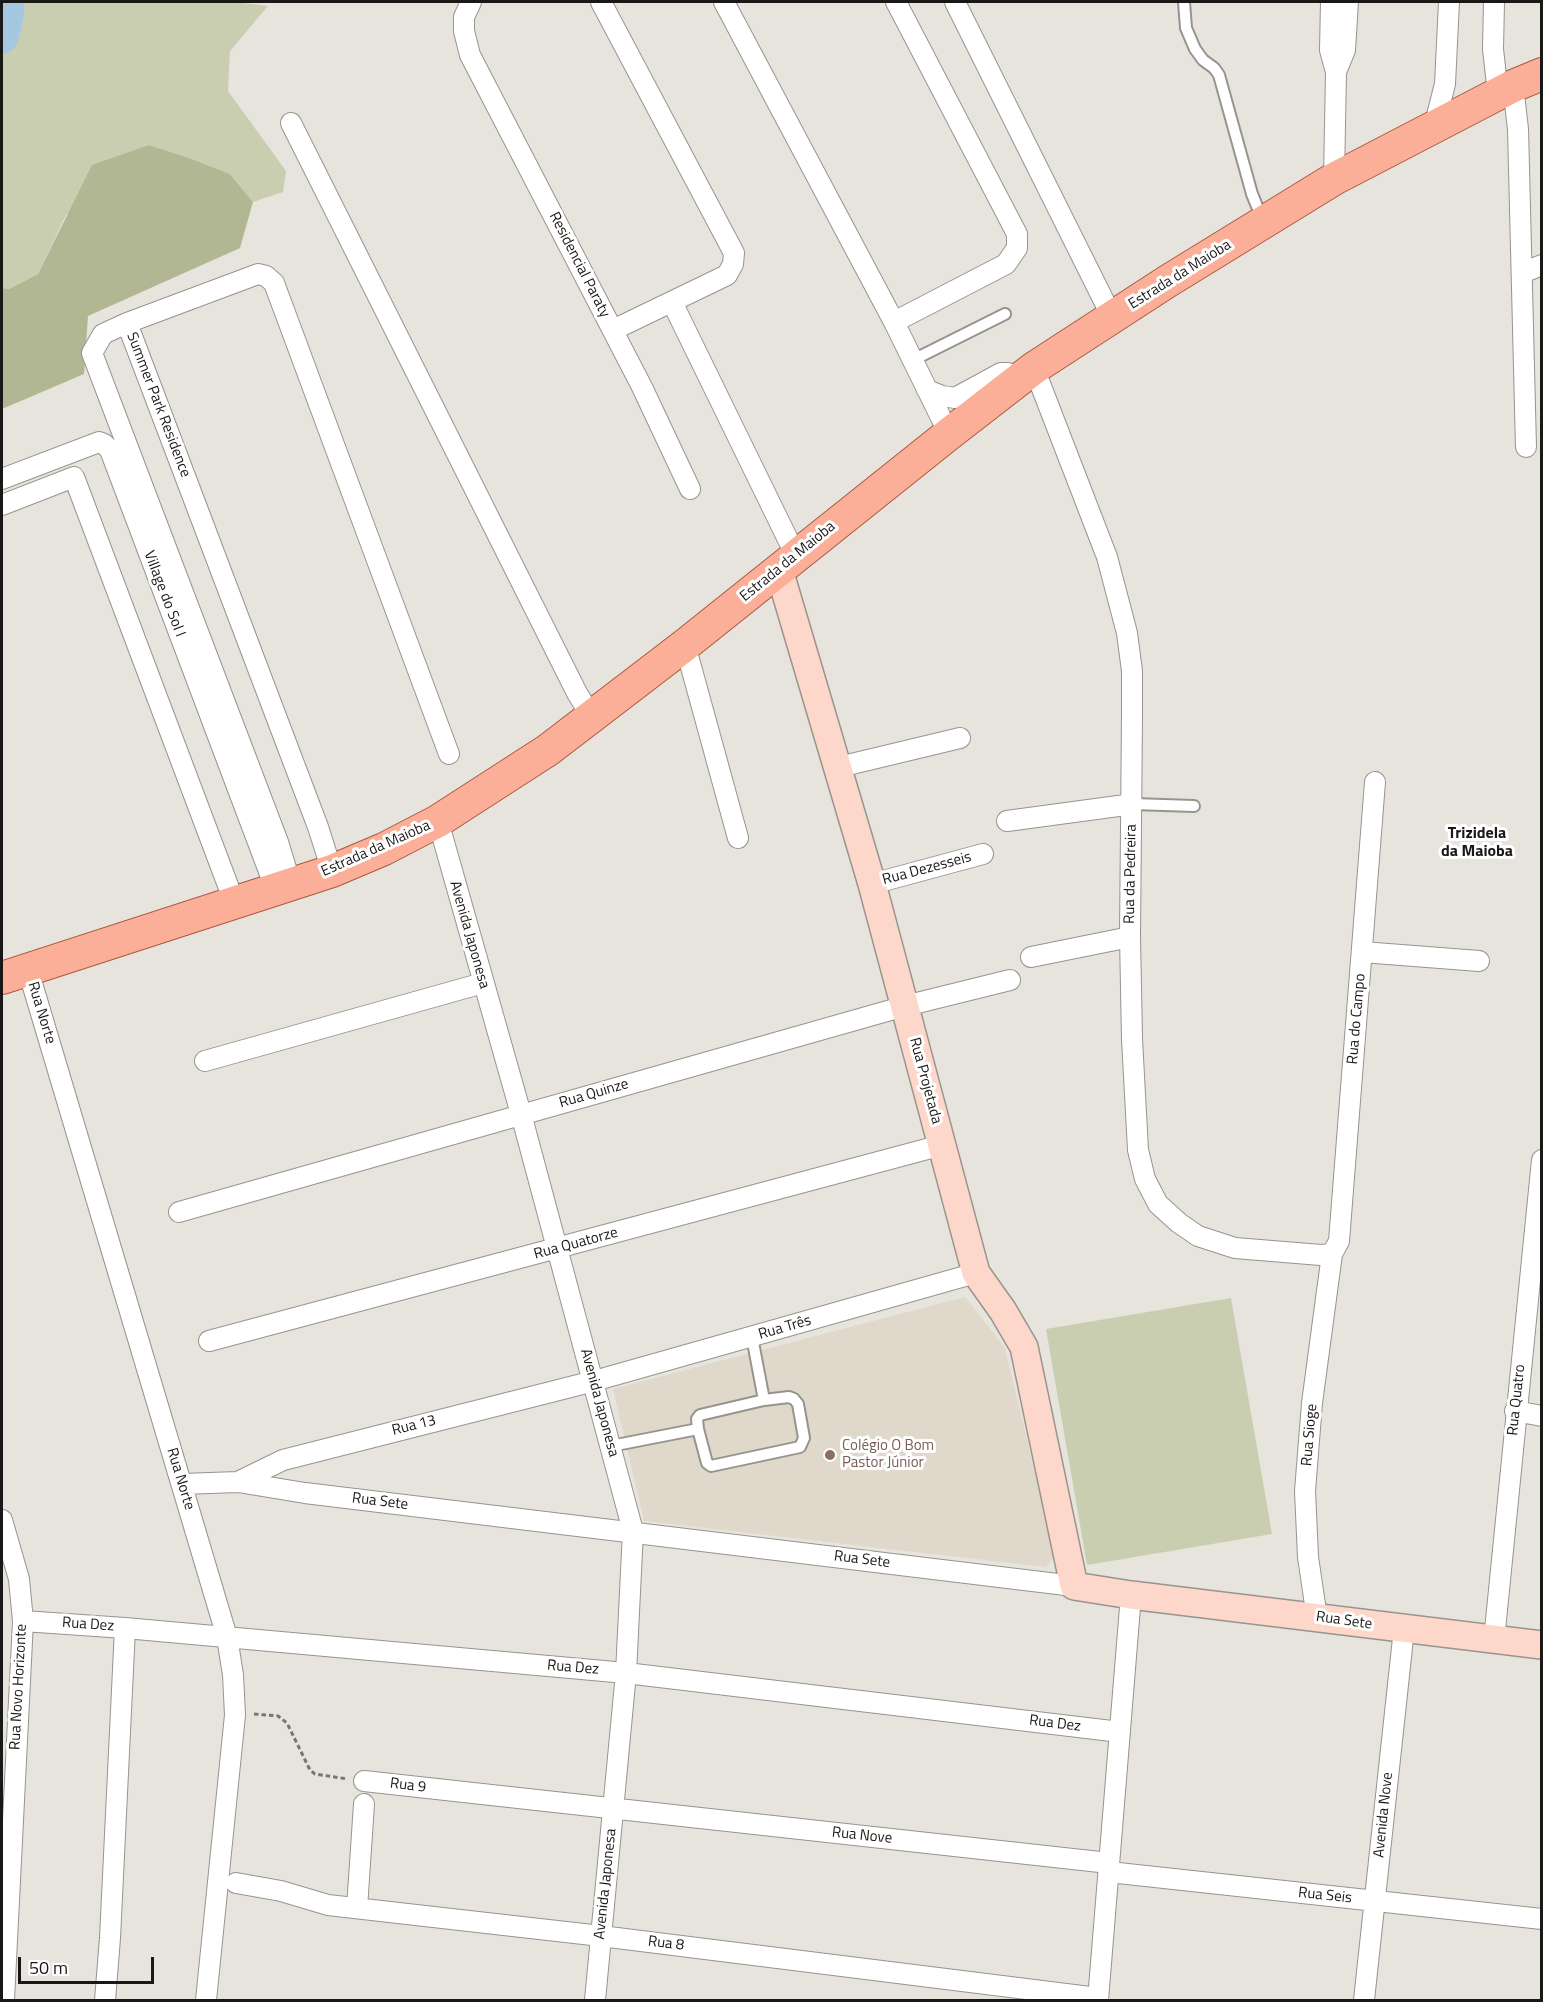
<!DOCTYPE html>
<meta charset="utf-8">
<style>
body{margin:0}
#map{position:relative;width:1543px;height:2002px;overflow:hidden;background:#e7e4de;font-family:"Titillium Web",sans-serif}
canvas{display:block}
.frame{position:absolute;inset:0;border:3px solid #191816;pointer-events:none}
.scale{position:absolute;left:18px;top:1957px;width:136px;height:27px;box-sizing:border-box;border:3px solid #191816;border-top:0;padding-left:8px;font-size:18px;line-height:21px;white-space:nowrap;color:#191816;-webkit-text-stroke:4px #fff;paint-order:stroke}
</style>
<div id="map">
<canvas width="1543" height="2002"></canvas>
<div class="frame"></div>
<div class="scale">50 m</div>
</div>
<script>
const c = document.querySelector('canvas').getContext('2d');
c.lineJoin = 'round';
function fillPath(path, color) { c.fillStyle = color; c.fill(path, 'evenodd'); }
const toPath = rows => new Path2D(rows.map(r => 'M' + r).join(''));
function trace(path, color, width, dash) { c.strokeStyle = color; c.lineWidth = width; c.lineCap = dash ? 'butt' : 'round'; c.setLineDash(dash || []); c.stroke(path); }
function label(font, color, halo, rows, align = 'center') {
  c.font = font + ' "Titillium Web",sans-serif'; c.lineWidth = 6; c.setLineDash([]); c.textBaseline = 'middle'; c.strokeStyle = halo; c.fillStyle = color; for (const [text, x, y, turn = 0] of rows) {
    c.save(); c.translate(x, y); c.rotate((+turn || 0) * Math.PI / 180); c.textAlign = isNaN(turn) ? turn : align; if (halo) c.strokeText(text, 0, 0); c.fillText(text, 0, 0); c.restore();
  }
}
const built = toPath([
 [965,1297,1005,1348,1055,1556,1046,1567,644,1521,613,1389]
]);
const green = toPath([
 [2,2,235,2,268,6,230,51,228,91,286,171,283,192,253,202,230,174,189,158,149,145,66,215,38,274,9,289,2,288],
 [1231,1298,1272,1534,1087,1565,1046,1329]
]);
const forest = toPath([
 [149,145,189,158,230,174,253,202,240,248,88,316,84,374,2,409,2,288,9,289,38,274,92,165]
]);
const river = toPath([
 [2,37,8,11,8,2]
]);
const path = toPath([
 [254,1714,278,1716,287,1723,310,1770,315,1774,348,1779]
]);
const lane = toPath([
 [1184,2,1186,28,1195,49,1203,60,1214,68,1219,75,1252,194,1263,221],
 [913,360,1005,314],
 [1133,804,1194,806],
 [752,1337,764,1400],
 [789,1397,794,1399,798,1404,804,1438,800,1447,711,1466,707,1463,698,1429,697,1419,700,1415,764,1400,789,1397],
 [611,1446,698,1429]
]);
const street = toPath([
 [471,2,464,17,464,31,470,55,642,387,690,489],
 [601,2,734,253,733,264,727,275,613,330],
 [724,2,894,322,949,434],
 [955,2,1112,317],
 [1331,2,1330,50,1336,72,1334,179],
 [1494,2,1493,49,1498,94],
 [1336,72,1345,50,1348,2],
 [1513,86,1518,129,1526,447],
 [291,123,577,693,591,716],
 [1434,127,1445,84,1449,2],
 [1522,273,1542,265],
 [672,302,796,556],
 [894,322,1006,264,1017,248,1017,234,896,2],
 [127,323,103,334,92,353,278,842,291,885],
 [1034,368,1107,557,1127,633,1132,671,1132,715,1130,937,1132,1039,1138,1150,1145,1179,1158,1204,1179,1223,1198,1236,1235,1248,1321,1255,1332,1254],
 [927,390,942,396,955,398,1001,373,1008,373,1017,380],
 [2,479,99,442,104,444,110,450,276,890],
 [2,505,74,477,235,904],
 [685,645,738,838],
 [839,767,960,738],
 [438,821,521,1114,633,1531,626,1673,595,2000],
 [1007,821,1133,804],
 [332,871,318,827,127,323,258,274,266,276,274,283,449,754],
 [872,884,983,854],
 [1362,952,1479,961],
 [1031,957,1130,937],
 [28,970,227,1637,233,1675,235,1715,206,2000],
 [205,1061,483,983],
 [179,1212,905,1006,1010,980],
 [209,1341,942,1145],
 [1515,1411,1542,1416],
 [238,1482,283,1460,594,1381,976,1273],
 [182,1484,238,1482,305,1493,1074,1586],
 [2,1520,19,1579,23,1621,4,2000],
 [1317,1618,1308,1557,1305,1491,1312,1403,1332,1254,1339,1241,1375,782],
 [23,1621,125,1628,626,1673,1120,1732],
 [1494,1640,1542,1160],
 [364,1781,1109,1863],
 [1109,1872,1542,1919],
 [236,1883,281,1891,328,1905,601,1936,1098,1998],
 [357,1908,364,1804],
 [105,2000,110,1938,125,1628],
 [1098,2000,1131,1595],
 [1364,2000,1404,1629]
]);
const secondary = toPath([
 [779,570,872,884,976,1273,1003,1311,1024,1347,1074,1586,1131,1595,1542,1645]
]);
const primary = toPath([
 [2,978,332,871,384,849,438,821,548,750,685,645,949,434,1034,368,1168,281,1334,179,1513,86,1542,74]
]);
const markers = [
 [830,1455,6,"#8d6e63"]
];
const streetNames = [
 ["Residencial Paraty",579,265,63],
 ["Estrada da Maioba",1180,275,-32],
 ["Summer Park Residence",158,405,69],
 ["Estrada da Maioba",788,562,-39],
 ["Village do Sol I",164,594,69],
 ["Estrada da Maioba",376,849,-24],
 ["Rua Dezesseis",927,869,-15],
 ["Rua da Pedreira",1131,874,-89],
 ["Avenida Japonesa",469,935,74],
 ["Rua Norte",41,1013,73],
 ["Rua do Campo",1357,1019,-85],
 ["Rua Projetada",925,1081,75],
 ["Rua Quinze",594,1094,-16],
 ["Rua Quatorze",576,1244,-15],
 ["Rua Três",785,1328,-16],
 ["Rua Quatro",1517,1400,-84],
 ["Avenida Japonesa",599,1403,75],
 ["Rua 13",414,1426,-14],
 ["Rua Sioge",1310,1435,-85],
 ["Rua Norte",180,1479,73],
 ["Rua Sete",380,1502,7],
 ["Rua Sete",862,1560,7],
 ["Rua Sete",1344,1621,8],
 ["Rua Dez",88,1625,4],
 ["Rua Dez",573,1668,5],
 ["Rua Novo Horizonte",19,1687,-87],
 ["Rua Dez",1055,1724,7],
 ["Rua 9",408,1786,7],
 ["Avenida Nove",1384,1815,-84],
 ["Rua Nove",862,1836,6],
 ["Avenida Japonesa",606,1884,-84],
 ["Rua Seis",1325,1896,6],
 ["Rua 8",666,1944,7]
];
const educationNames = [
 ["Colégio O Bom",842,1446],
 ["Pastor Júnior",842,1463]
];
const neighbourhoodNames = [
 ["Trizidela",1477,834],
 ["da Maioba",1477,852]
];
fillPath(built, '#dfd8cb');
fillPath(green, '#c9ceb1');
fillPath(forest, '#b1b792');
trace(river, '#a5c8e0', 33);
trace(lane, '#97948e', 14);
trace(street, '#97948e', 22);
trace(secondary, '#97948e', 30);
trace(primary, '#ab583e', 34);
trace(path, '#777571', 3, [4.5, 3]);
trace(lane, '#fff', 10);
trace(street, '#fff', 20);
trace(secondary, '#fed7cb', 27);
trace(primary, '#fcaf98', 32);
for (const [x, y, r, color] of markers) { const dot = new Path2D(); dot.arc(x, y, r, 0, 2 * Math.PI); c.fillStyle = color; c.fill(dot); trace(dot, '#fff', 2); }
label('15px', '#191816', '#fff', streetNames);
label('15px', '#785e54', '#fff', educationNames, 'left');
label('bold 16px', '#191816', '#fff', neighbourhoodNames);
</script>
